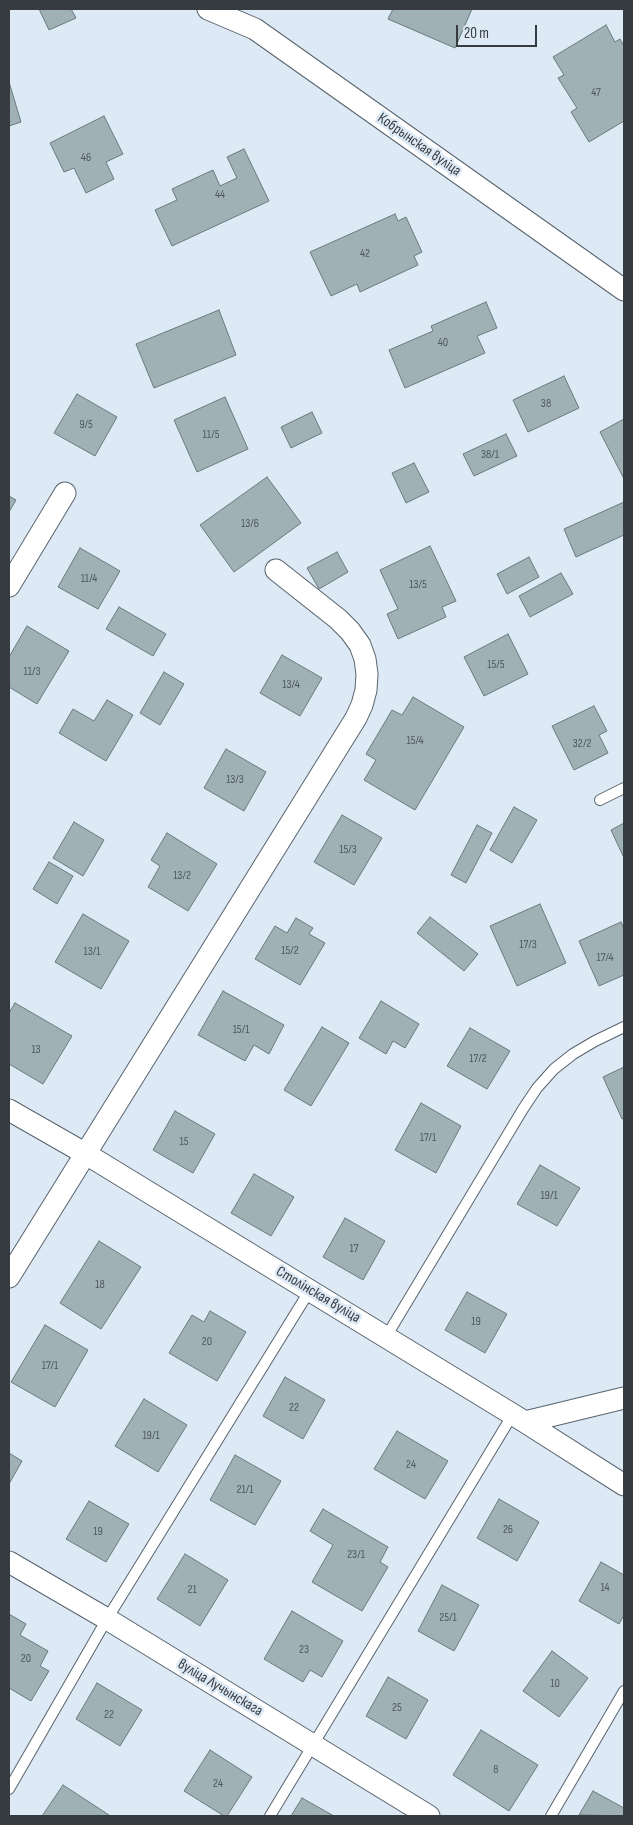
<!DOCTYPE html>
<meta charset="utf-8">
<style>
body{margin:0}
#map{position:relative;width:633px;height:1825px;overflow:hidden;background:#ddeaf6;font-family:"Sofia Sans Condensed",sans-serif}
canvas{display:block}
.frame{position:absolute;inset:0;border:10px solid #353b3f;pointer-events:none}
.scale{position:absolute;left:456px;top:25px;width:81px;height:22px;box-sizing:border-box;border:2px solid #353b3f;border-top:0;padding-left:6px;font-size:15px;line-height:18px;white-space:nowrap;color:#353b3f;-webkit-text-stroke:4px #ddeaf6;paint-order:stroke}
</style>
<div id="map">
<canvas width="633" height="1825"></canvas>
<div class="frame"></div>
<div class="scale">20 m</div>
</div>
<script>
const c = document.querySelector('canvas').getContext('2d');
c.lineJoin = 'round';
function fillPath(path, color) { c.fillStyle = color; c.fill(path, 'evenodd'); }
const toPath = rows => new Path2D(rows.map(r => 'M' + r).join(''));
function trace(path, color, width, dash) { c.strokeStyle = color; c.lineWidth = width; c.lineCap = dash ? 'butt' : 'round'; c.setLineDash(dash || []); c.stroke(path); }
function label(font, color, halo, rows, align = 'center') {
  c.font = font + ' "Sofia Sans Condensed",sans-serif'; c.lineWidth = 5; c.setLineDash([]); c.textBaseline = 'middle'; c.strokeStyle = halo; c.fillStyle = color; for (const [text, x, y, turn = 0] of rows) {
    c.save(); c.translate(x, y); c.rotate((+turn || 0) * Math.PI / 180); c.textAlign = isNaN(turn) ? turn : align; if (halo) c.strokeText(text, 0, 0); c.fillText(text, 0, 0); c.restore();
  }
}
const building = toPath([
 [39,9,71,9,76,18,49,30,39,9],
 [393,9,472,9,455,48,388,19,393,9],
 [606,25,615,42,620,39,624,46,624,121,589,142,571,112,577,108,558,78,564,75,553,57,606,25],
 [9,82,21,122,9,126,9,82],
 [104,116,123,154,106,162,114,179,86,193,74,168,64,172,50,143,104,116],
 [244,149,269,201,172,246,155,210,177,200,172,189,213,170,220,186,237,178,227,157,244,149],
 [395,214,398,221,406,217,422,252,414,256,418,265,360,292,357,284,331,296,310,252,395,214],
 [486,302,497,328,477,336,485,353,405,388,389,350,433,331,431,326,486,302],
 [219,310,236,355,154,388,136,344,219,310],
 [564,376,579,408,528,432,513,400,564,376],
 [77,394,117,417,95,456,54,433,77,394],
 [225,397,248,449,197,472,174,420,225,397],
 [312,412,322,433,291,448,281,427,312,412],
 [624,419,624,479,600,432,624,419],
 [506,434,517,456,474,476,463,454,506,434],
 [414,463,429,492,406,503,392,473,414,463],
 [267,477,301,523,234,572,200,525,267,477],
 [9,496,16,500,9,512,9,496],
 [624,502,624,535,576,557,564,529,624,502],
 [430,546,456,601,442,607,446,617,398,639,387,614,398,609,380,570,430,546],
 [80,548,120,571,98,609,58,587,80,548],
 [337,552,348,572,319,589,307,568,337,552],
 [529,557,539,577,507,594,497,574,529,557],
 [561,573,573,594,530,617,519,596,561,573],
 [119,607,166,634,153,656,106,629,119,607],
 [27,626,69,651,37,704,9,687,9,657,27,626],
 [508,634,528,674,484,696,464,657,508,634],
 [282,655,322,678,300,716,260,693,282,655],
 [164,672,184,684,160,725,140,713,164,672],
 [413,697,464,727,415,810,364,780,376,760,366,754,392,710,402,715,413,697],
 [107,700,133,715,106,761,59,733,73,709,94,721,107,700],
 [594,706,607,731,599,735,608,753,574,770,552,726,594,706],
 [226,749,266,772,244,811,204,788,226,749],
 [514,807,537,820,512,863,490,850,514,807],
 [342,815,382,838,354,885,314,862,342,815],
 [74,822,104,840,83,876,53,858,74,822],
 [624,823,624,858,611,830,624,823],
 [477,825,492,833,466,883,451,875,477,825],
 [167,833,217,864,188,911,148,887,160,866,151,860,167,833],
 [49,862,73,876,57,904,33,889,49,862],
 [540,904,566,963,517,986,490,926,540,904],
 [83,914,129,941,101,989,55,962,83,914],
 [430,917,478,954,464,971,417,933,430,917],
 [296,918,313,928,309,934,325,943,300,985,255,959,275,926,287,933,296,918],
 [621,922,624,929,624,975,599,986,579,941,621,922],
 [223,991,284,1025,269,1054,254,1045,245,1061,198,1035,223,991],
 [381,1001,419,1024,405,1048,393,1041,386,1054,359,1038,381,1001],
 [15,1003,72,1036,43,1084,9,1064,9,1013,15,1003],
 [322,1027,349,1043,311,1106,284,1090,322,1027],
 [470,1028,510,1051,487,1089,447,1066,470,1028],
 [624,1067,624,1118,622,1119,603,1077,624,1067],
 [421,1103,461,1126,436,1173,395,1150,421,1103],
 [175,1111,215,1134,193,1173,153,1150,175,1111],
 [540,1165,580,1188,557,1226,517,1204,540,1165],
 [254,1174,294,1197,271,1236,231,1213,254,1174],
 [345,1218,385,1241,363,1280,323,1257,345,1218],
 [99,1241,141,1267,101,1329,60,1303,99,1241],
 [467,1292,507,1314,485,1353,445,1330,467,1292],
 [210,1311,246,1332,217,1381,169,1353,192,1315,204,1322,210,1311],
 [45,1325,88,1350,55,1407,11,1382,45,1325],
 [285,1377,325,1400,303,1439,263,1416,285,1377],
 [144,1399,187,1425,158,1472,115,1446,144,1399],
 [397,1431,448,1461,425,1499,374,1469,397,1431],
 [9,1453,22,1461,9,1484,9,1453],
 [235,1455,281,1481,255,1525,210,1500,235,1455],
 [499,1499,539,1522,517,1561,477,1538,499,1499],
 [89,1501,129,1524,106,1562,66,1539,89,1501],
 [323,1509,388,1547,380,1562,388,1567,362,1611,312,1582,333,1545,310,1531,323,1509],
 [185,1554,228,1580,200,1626,157,1599,185,1554],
 [601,1562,624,1575,624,1615,619,1624,579,1601,601,1562],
 [442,1585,479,1605,454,1651,418,1631,442,1585],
 [292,1611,343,1641,322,1677,310,1670,303,1682,264,1659,292,1611],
 [9,1614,26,1624,20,1635,48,1651,40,1666,49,1671,31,1701,9,1688,9,1614],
 [552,1651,588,1678,559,1717,523,1691,552,1651],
 [388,1677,428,1700,406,1739,366,1716,388,1677],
 [97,1683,142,1710,120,1746,76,1719,97,1683],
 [481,1730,538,1765,509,1811,453,1775,481,1730],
 [210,1750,252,1777,227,1816,224,1816,184,1791,210,1750],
 [63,1785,109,1815,108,1816,42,1816,63,1785],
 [593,1791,624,1808,624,1816,579,1815,593,1791],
 [302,1798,334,1816,291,1816,302,1798]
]);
const lane = toPath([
 [600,800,624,788],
 [386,1337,523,1109,537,1088,554,1069,573,1054,595,1041,624,1027],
 [9,1789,107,1619,310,1290],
 [270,1816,513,1414],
 [551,1816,624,1691]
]);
const street = toPath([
 [208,9,255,29,624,290],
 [9,586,65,493],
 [9,1110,86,1154,525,1422,624,1485],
 [9,1277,356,718,362,705,366,690,367,674,365,659,360,645,350,631,338,619,276,570],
 [525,1422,624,1398],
 [9,1562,107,1619,429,1816]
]);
const numberNames = [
 ["47",596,93],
 ["46",86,158],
 ["44",220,195],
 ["42",365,254],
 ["40",443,343],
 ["38",546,404],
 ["9/5",86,425],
 ["11/5",211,435],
 ["38/1",490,455],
 ["13/6",250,524],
 ["11/4",89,579],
 ["13/5",418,585],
 ["15/5",496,665],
 ["11/3",32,672],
 ["13/4",291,685],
 ["15/4",415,741],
 ["32/2",582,744],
 ["13/3",235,780],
 ["15/3",348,850],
 ["13/2",182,876],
 ["17/3",528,945],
 ["15/2",290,951],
 ["13/1",92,952],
 ["17/4",605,958],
 ["15/1",241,1030],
 ["13",36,1050],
 ["17/2",478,1059],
 ["17/1",428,1138],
 ["15",184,1142],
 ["19/1",549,1196],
 ["17",354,1249],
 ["18",100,1285],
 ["19",476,1322],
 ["20",207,1342],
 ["17/1",50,1366],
 ["22",294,1408],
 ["19/1",151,1436],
 ["24",411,1465],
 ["21/1",245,1490],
 ["26",508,1530],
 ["19",98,1532],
 ["23/1",356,1555],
 ["14",605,1588],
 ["21",192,1590],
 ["25/1",448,1618],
 ["23",304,1650],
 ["20",26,1659],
 ["10",555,1684],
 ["25",397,1708],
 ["22",109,1715],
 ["8",496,1770],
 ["24",218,1784]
];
const streetNames = [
 ["Кобрынская вуліца",419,145,35],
 ["Столінская вуліца",318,1295,31],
 ["вуліца Лучынскага",220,1688,31]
];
fillPath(building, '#9fb1b5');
trace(building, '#697a7d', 1);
trace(lane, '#58636d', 12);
trace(street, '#58636d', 23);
trace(lane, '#fff', 10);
trace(street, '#fff', 21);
label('12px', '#50585c', null, numberNames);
label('15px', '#353b3f', '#ddeaf6', streetNames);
</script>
